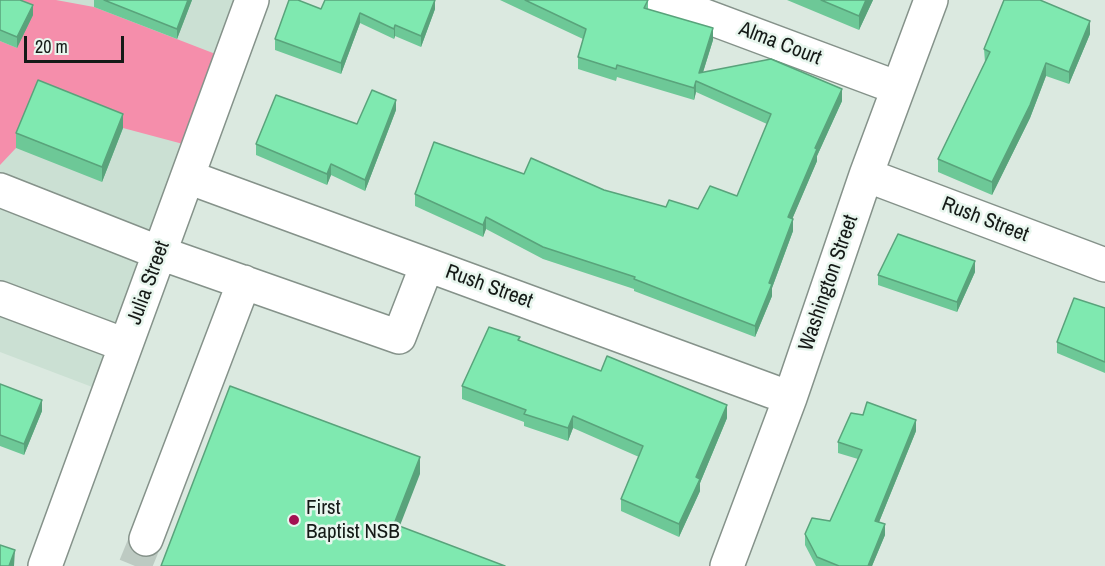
<!DOCTYPE html>
<style>
body{margin:0}
#map{position:relative;width:1105px;height:566px;overflow:hidden;background:#dbe9e0;font-family:"Archivo Narrow",sans-serif}
canvas{display:block}
.scale{position:absolute;left:24px;top:36px;width:100px;height:27px;box-sizing:border-box;border:3px solid #151a17;border-top:0;padding-left:8px;font-size:18px;line-height:21px;white-space:nowrap;color:#151a17;-webkit-text-stroke:4px #e8f6ee;paint-order:stroke}
</style>
<div id="map">
<canvas width="1105" height="566"></canvas>
<div class="scale">20 m</div>
</div>
<script>
const c = document.querySelector('canvas').getContext('2d');
c.lineJoin = 'round';
function fillPath(path, color) { c.fillStyle = color; c.fill(path, 'evenodd'); }
const toPath = rows => new Path2D(rows.map(r => 'M' + r).join(''));
function trace(path, color, width, dash) { c.strokeStyle = color; c.lineWidth = width; c.lineCap = dash ? 'butt' : 'round'; c.setLineDash(dash || []); c.stroke(path); }
function label(font, color, halo, rows, align = 'center') {
  c.font = font + ' "Archivo Narrow",sans-serif'; c.lineWidth = 5; c.setLineDash([]); c.textBaseline = 'middle'; c.strokeStyle = halo; c.fillStyle = color; for (const [text, x, y, turn = 0] of rows) {
    c.save(); c.translate(x, y); c.rotate((+turn || 0) * Math.PI / 180); c.textAlign = isNaN(turn) ? turn : align; if (halo) c.strokeText(text, 0, 0); c.fillText(text, 0, 0); c.restore();
  }
}
const built = toPath([
 [0,0,252,0,108,393,0,352]
]);
const forest = toPath([
 [0,0,56,0,94,7,231,60,198,148,123,128,16,148,0,165,0,41,17,48]
]);
const minorTunnel = toPath([
 [135,566,146,539]
]);
const minor = toPath([
 [662,0,898,88],
 [866,175,1105,265],
 [188,177,790,398],
 [0,190,160,253,399,337,427,265],
 [0,298,125,345],
 [146,539,244,282],
 [45,566,252,0],
 [727,566,790,398,866,175,931,0]
]);
const wall = toPath([
 [0,0,33,15,17,48,0,41],
 [94,0,192,0,177,39,94,7],
 [435,0,435,9,421,47,395,36,394,39,360,23,341,74,275,50,275,39,321,9],
 [500,0,648,0,648,9,713,40,703,72,842,101,817,156,817,161,792,219,793,231,772,288,772,296,755,337,634,291,634,289,543,259,486,229,483,237,415,206,415,194,524,174,604,190,666,207,698,209,737,196,767,124,696,92,694,100,617,77,616,81,578,69,578,57,583,39],
 [787,0,873,0,859,30],
 [1090,34,1069,84,1046,76,1030,118,992,195,938,172,938,159,985,62,984,49],
 [396,110,365,191,331,175,327,185,256,155,256,144,357,124],
 [123,128,102,182,16,148,16,133],
 [975,272,957,312,878,285,878,275],
 [1105,308,1105,373,1057,353,1057,342],
 [520,341,727,418,700,483,700,491,679,537,621,511,621,499,639,457,573,428,568,441,524,426,524,422,462,399,462,386],
 [0,384,42,411,24,455,0,446],
 [916,431,879,522,885,535,872,566,816,566,805,545,805,534,830,521,858,459,838,453,838,442]
]);
const shadedWall = toPath([
 [188,0,192,0,177,39,177,29],
 [435,0,435,9,421,47,421,36],
 [866,0,873,0,859,30,859,16],
 [33,5,33,15,17,48,17,37],
 [360,13,360,23,341,74,341,63],
 [1090,21,1090,34,1069,84,1069,72],
 [395,25,395,36,394,39,394,29],
 [713,28,713,40,700,82,699,73],
 [1046,63,1046,76,1030,118,992,195,992,182],
 [696,81,696,92,694,100,694,88],
 [842,89,842,101,817,156,817,161,788,229,788,217,815,148],
 [396,100,396,110,365,191,365,180],
 [123,114,123,128,102,182,102,167],
 [331,164,331,175,327,185,327,174],
 [486,217,486,229,483,237,483,225],
 [793,219,793,231,772,288,772,296,755,337,755,326,769,283],
 [975,261,975,272,957,312,957,302],
 [42,400,42,411,24,455,24,444],
 [727,405,727,418,700,483,700,491,679,537,679,524,696,477],
 [573,416,573,428,568,441,568,428],
 [916,420,916,431,875,532,875,521],
 [420,457,420,474,394,541,394,524],
 [885,524,885,535,872,566,868,566],
 [15,550,14,566,9,566]
]);
const building = toPath([
 [0,0,20,0,33,5,17,37,0,30,0,0],
 [104,0,188,0,177,29,104,0],
 [289,0,298,0,321,9,325,0,435,0,421,36,395,25,394,29,360,13,341,63,275,39,289,0],
 [525,0,648,0,644,8,713,28,699,73,771,59,842,89,815,148,817,149,788,217,793,219,769,283,772,284,755,326,634,279,635,277,543,247,486,217,483,225,415,194,434,142,524,174,531,158,604,190,666,207,669,200,698,209,710,186,737,196,771,114,696,81,694,88,617,65,616,69,578,57,586,29,525,0],
 [821,0,866,0,859,16,821,0],
 [1004,0,1040,0,1090,21,1069,72,1046,63,1030,105,992,182,938,159,990,52,984,49,1004,0],
 [38,80,123,114,102,167,16,133,38,80],
 [372,90,396,100,365,180,331,164,327,174,256,144,276,95,357,124,372,90],
 [898,234,975,261,957,302,878,275,898,234],
 [1074,298,1105,308,1105,362,1057,342,1074,298],
 [489,327,520,337,518,340,601,371,607,356,727,405,696,477,700,479,679,524,621,499,643,446,573,416,568,428,524,414,526,410,462,386,489,327],
 [0,384,42,400,24,444,0,435,0,384],
 [230,386,420,457,394,524,505,566,161,566,230,386],
 [867,402,916,420,875,521,885,524,868,566,839,566,817,557,805,534,812,518,830,521,862,450,838,442,851,413,863,415,867,402],
 [0,545,15,550,9,566,0,566,0,545]
]);
const markers = [
 [294,520,6,"#a31152"]
];
const streetNames = [
 ["Alma Court",780,44,21],
 ["Rush Street",985,220,21],
 ["Julia Street",149,283,-70],
 ["Washington Street",829,283,-71],
 ["Rush Street",489,287,20]
];
const poiNames = [
 ["First",306,508],
 ["Baptist NSB",306,532]
];
fillPath(built, '#cbe0d3');
fillPath(forest, '#f58eab');
trace(minorTunnel, '#bdcac2', 33, [33, 16]);
trace(minor, '#85928a', 36);
trace(minor, '#fff', 33);
fillPath(wall, '#6dc897');
fillPath(shadedWall, '#59a37b');
fillPath(building, '#7fe9b0');
trace(building, '#59a37b', 1.5);
for (const [x, y, r, color] of markers) { const dot = new Path2D(); dot.arc(x, y, r, 0, 2 * Math.PI); c.fillStyle = color; c.fill(dot); trace(dot, '#e8f6ee', 2); }
label('21px', '#151a17', '#e8f6ee', streetNames);
label('21px', '#151a17', '#e8f6ee', poiNames, 'left');
</script>
